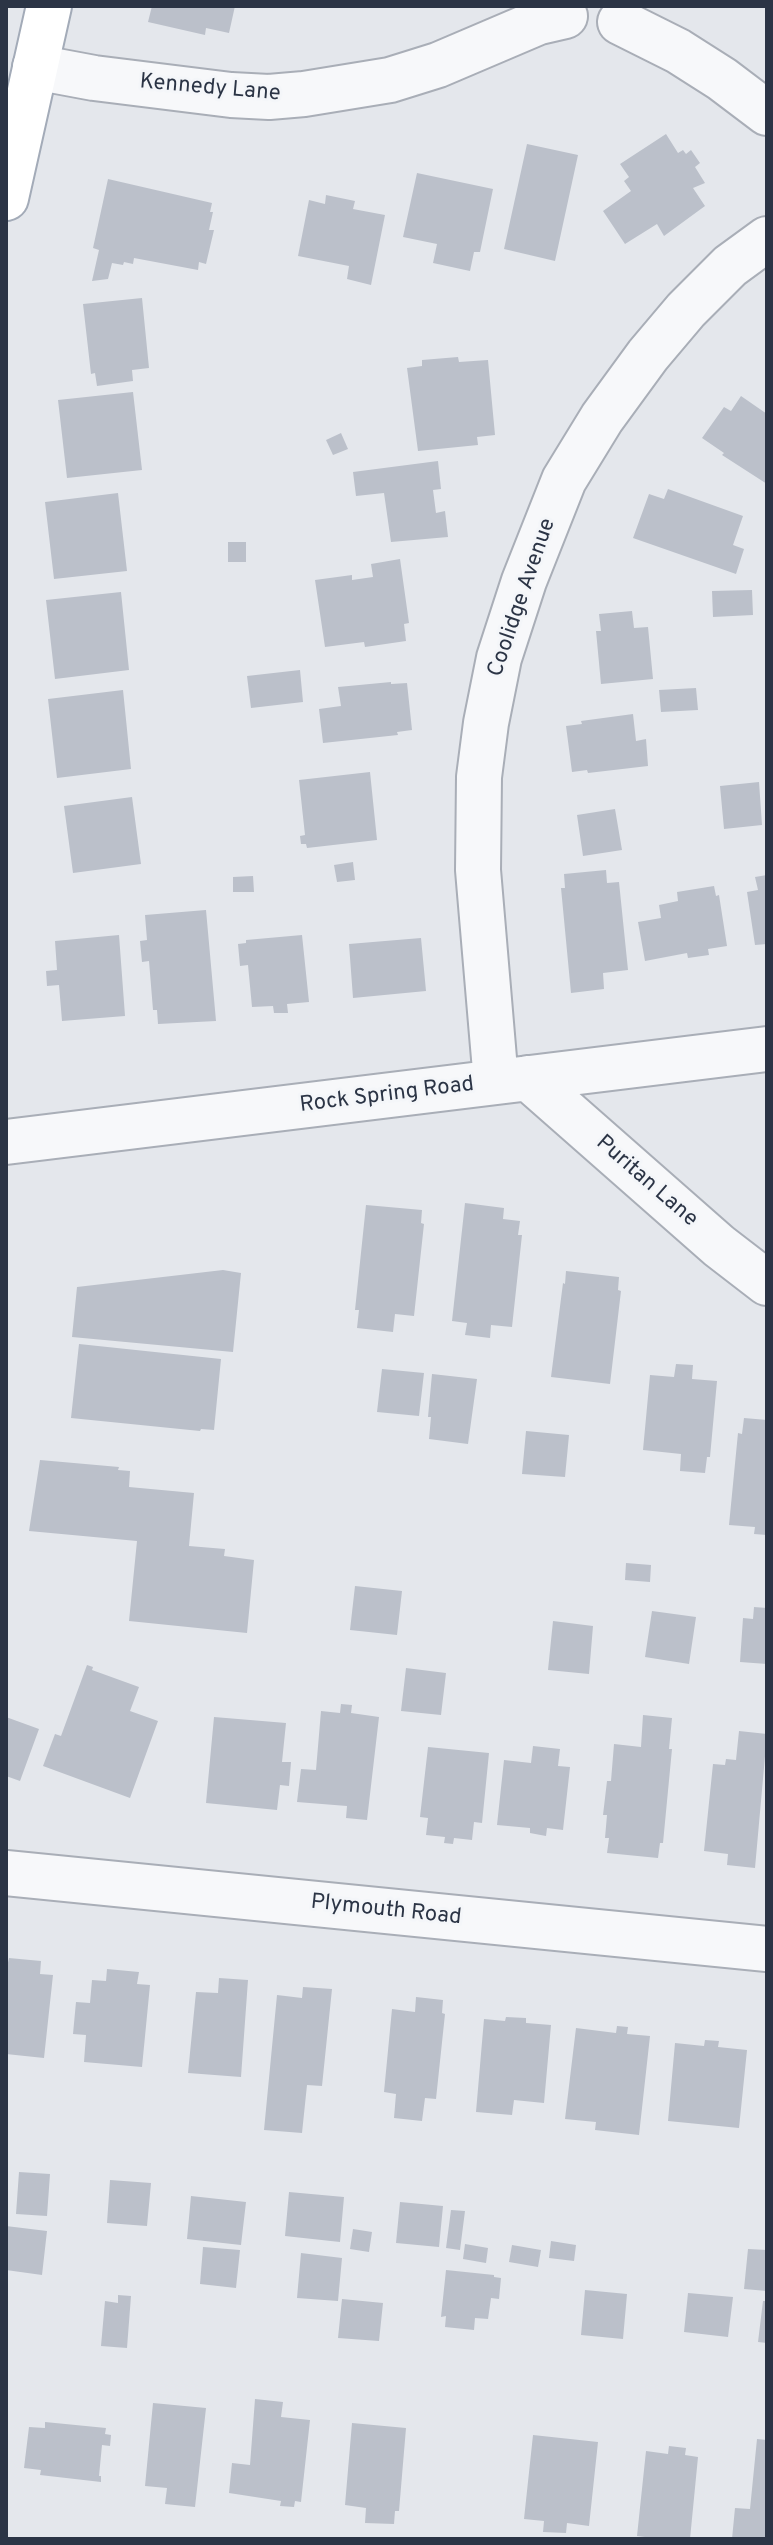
<!DOCTYPE html>
<style>
body{margin:0}
#map{position:relative;width:773px;height:2545px;overflow:hidden;background:#e4e7ec;font-family:Overpass,sans-serif}
canvas{display:block}
.frame{position:absolute;inset:0;border:8px solid #2b3445;pointer-events:none}
</style>
<div id="map">
<canvas width="773" height="2545"></canvas>
<div class="frame"></div>
</div>
<script>
const c = document.querySelector('canvas').getContext('2d');
c.lineJoin = 'round';
function fillPath(path, color) { c.fillStyle = color; c.fill(path, 'evenodd'); }
const toPath = rows => new Path2D(rows.map(r => 'M' + r).join(''));
function trace(path, color, width, dash) { c.strokeStyle = color; c.lineWidth = width; c.lineCap = dash ? 'butt' : 'round'; c.setLineDash(dash || []); c.stroke(path); }
function label(font, color, halo, rows, align = 'center') {
  c.font = font + ' Overpass,sans-serif'; c.lineWidth = 6; c.setLineDash([]); c.textBaseline = 'middle'; c.strokeStyle = halo; c.fillStyle = color; for (const [text, x, y, turn = 0] of rows) {
    c.save(); c.translate(x, y); c.rotate((+turn || 0) * Math.PI / 180); c.textAlign = isNaN(turn) ? turn : align; if (halo) c.strokeText(text, 0, 0); c.fillText(text, 0, 0); c.restore();
  }
}
const building = toPath([
 [152,6,235,6,229,33,206,28,205,35,148,22],
 [666,134,678,153,683,150,686,154,691,150,700,163,695,167,705,183,693,188,705,206,664,236,657,224,625,244,603,211,631,191,624,181,629,177,620,164],
 [527,144,578,155,555,261,504,249],
 [417,173,493,189,480,252,474,252,470,271,433,263,437,244,403,237],
 [108,179,212,203,210,212,213,212,209,230,214,230,206,264,199,262,198,270,134,258,133,264,124,262,123,265,112,263,108,279,92,281,99,250,93,248],
 [326,195,355,201,353,209,385,215,371,285,347,279,349,266,298,256,309,200,325,204],
 [142,298,149,368,132,370,133,381,97,386,95,373,91,374,83,304],
 [458,357,459,362,488,360,495,435,477,437,478,445,418,451,407,368,422,366,422,360],
 [133,392,142,470,67,478,58,400],
 [741,396,767,414,767,484,722,455,724,453,702,438,724,407,731,411],
 [341,433,348,449,333,455,326,440],
 [438,461,441,489,433,490,436,513,445,511,448,537,391,542,384,493,356,496,353,472],
 [668,489,743,516,733,545,744,549,736,574,633,538,649,494,664,499],
 [118,493,127,571,54,579,45,502],
 [228,542,246,542,246,562,228,562],
 [400,559,409,623,404,624,406,641,365,647,364,642,325,647,315,580,352,575,352,580,373,577,371,564],
 [752,590,753,615,713,617,712,591],
 [121,592,129,670,55,679,46,600],
 [632,611,634,628,648,627,653,679,601,684,596,631,601,631,599,614],
 [300,670,303,702,251,708,247,676],
 [391,682,391,684,407,683,412,730,397,732,398,735,323,743,319,709,341,706,338,687],
 [696,688,698,710,661,712,659,690],
 [123,690,131,769,57,778,48,699],
 [633,714,636,741,646,739,648,766,588,773,587,770,572,772,566,726,582,724,581,721],
 [370,772,377,840,307,848,306,844,301,844,300,836,305,835,299,780],
 [759,782,762,825,724,829,720,786],
 [132,797,141,864,73,873,64,806],
 [615,809,622,850,583,856,577,815],
 [353,862,355,880,337,882,334,865],
 [606,870,607,883,619,882,628,970,603,973,604,989,571,993,561,888,565,888,564,874],
 [767,875,767,944,755,945,747,892,758,890,755,877],
 [253,876,254,892,233,892,233,877],
 [714,886,716,896,719,895,727,946,708,949,709,955,688,958,687,953,645,961,638,922,661,918,659,905,678,901,677,892],
 [206,910,216,1021,158,1024,157,1010,153,1010,149,961,142,962,140,941,147,940,145,915],
 [119,935,125,1016,62,1021,59,985,47,986,46,971,57,970,55,941],
 [302,935,309,1002,287,1004,288,1013,274,1013,273,1006,252,1007,248,965,240,966,238,944,246,943,246,940],
 [421,938,426,991,353,998,349,944],
 [465,1203,504,1208,503,1219,520,1221,518,1235,522,1235,512,1327,491,1325,490,1338,465,1335,467,1323,452,1321],
 [366,1205,422,1210,421,1223,424,1224,414,1316,395,1314,393,1332,357,1328,359,1310,355,1310],
 [223,1270,241,1273,233,1352,72,1337,77,1287],
 [566,1271,619,1277,618,1290,621,1291,610,1384,551,1377,563,1283,565,1284],
 [79,1344,221,1359,214,1430,201,1429,200,1431,71,1418],
 [676,1364,693,1365,692,1379,717,1381,710,1457,707,1457,705,1473,680,1471,681,1454,643,1450,650,1375,674,1377],
 [382,1369,424,1373,419,1416,377,1412],
 [432,1374,477,1379,468,1444,429,1439,431,1417,428,1417],
 [744,1418,767,1420,767,1535,754,1534,755,1527,729,1525,738,1433,742,1434],
 [526,1431,569,1435,565,1477,522,1474],
 [40,1460,119,1467,118,1470,130,1471,129,1487,194,1493,189,1546,225,1549,224,1556,254,1560,247,1633,129,1621,137,1541,29,1531],
 [626,1563,651,1565,650,1582,625,1580],
 [355,1586,402,1591,397,1635,350,1630],
 [754,1607,767,1608,767,1664,740,1662,743,1618,753,1619],
 [652,1611,696,1617,689,1664,645,1657],
 [553,1621,593,1626,589,1674,548,1670],
 [87,1665,93,1667,92,1670,139,1687,130,1711,158,1721,130,1798,43,1766,55,1734,61,1736],
 [406,1668,446,1673,441,1715,401,1711],
 [341,1704,352,1705,351,1713,379,1717,367,1820,346,1818,347,1806,297,1802,301,1769,316,1770,321,1711,340,1713],
 [643,1715,672,1718,669,1749,672,1749,663,1843,660,1843,658,1858,607,1853,609,1838,605,1838,607,1815,603,1815,607,1781,611,1781,614,1744,641,1747],
 [6,1717,39,1729,20,1781,6,1776],
 [214,1717,286,1723,282,1762,291,1762,289,1786,280,1785,277,1810,206,1803],
 [739,1731,767,1734,755,1868,727,1865,728,1854,704,1851,713,1764,725,1765,726,1759,736,1760],
 [533,1746,560,1749,558,1766,570,1767,563,1830,547,1828,546,1836,530,1833,530,1828,497,1825,504,1760,531,1763],
 [428,1747,489,1753,482,1823,474,1822,472,1840,454,1838,453,1844,444,1843,445,1837,426,1835,428,1818,420,1817],
 [9,1958,41,1961,40,1974,53,1975,44,2058,6,2054,6,1971],
 [107,1969,139,1972,137,1984,150,1985,142,2067,84,2062,86,2035,73,2034,76,2002,90,2003,92,1980,106,1981],
 [219,1978,248,1980,241,2077,188,2073,196,1992,218,1993],
 [303,1987,332,1989,322,2086,307,2085,302,2133,264,2130,277,1995,302,1998],
 [416,1997,443,2000,442,2013,445,2014,436,2099,425,2098,422,2121,394,2118,396,2094,384,2092,392,2009,415,2012],
 [506,2017,526,2018,526,2023,551,2025,544,2103,514,2100,512,2115,476,2112,484,2019,505,2021],
 [617,2026,628,2027,627,2034,650,2036,639,2135,595,2130,596,2122,565,2119,576,2028,616,2033],
 [705,2040,719,2041,718,2047,747,2050,739,2128,668,2121,675,2043,704,2046],
 [19,2172,50,2174,47,2216,16,2214],
 [110,2180,151,2183,147,2226,107,2223],
 [289,2192,344,2197,340,2242,285,2236],
 [191,2196,246,2202,241,2245,187,2239],
 [400,2202,443,2206,439,2247,396,2243],
 [451,2210,465,2211,460,2250,446,2248],
 [6,2226,47,2231,42,2275,6,2270],
 [353,2229,372,2232,369,2252,350,2249],
 [551,2241,576,2245,574,2261,549,2258],
 [465,2244,488,2248,486,2263,463,2259],
 [512,2245,541,2250,538,2267,509,2262],
 [203,2247,240,2250,236,2288,200,2284],
 [748,2249,767,2250,767,2291,744,2289],
 [301,2253,342,2258,338,2301,297,2298],
 [446,2270,494,2275,494,2277,501,2278,499,2299,491,2298,488,2319,475,2318,474,2330,445,2327,446,2316,441,2317],
 [585,2290,627,2294,623,2339,581,2335],
 [688,2293,733,2297,728,2337,684,2332],
 [118,2295,131,2296,127,2348,101,2346,105,2301,118,2303],
 [342,2299,383,2303,379,2341,338,2338],
 [763,2301,767,2301,767,2343,758,2342],
 [255,2399,283,2402,281,2417,310,2420,301,2502,295,2501,294,2507,280,2506,281,2501,229,2493,232,2463,250,2465],
 [153,2403,206,2408,195,2507,165,2504,167,2488,145,2486],
 [45,2422,106,2428,105,2434,111,2435,110,2446,102,2445,99,2476,101,2476,101,2482,40,2475,41,2470,24,2468,29,2427,45,2428],
 [352,2423,406,2428,399,2511,395,2511,394,2524,365,2523,366,2508,345,2505],
 [533,2435,598,2442,589,2526,567,2523,566,2533,543,2532,544,2521,524,2519],
 [757,2439,767,2440,767,2539,732,2539,735,2508,750,2509],
 [669,2446,686,2448,685,2455,698,2457,690,2539,661,2539,637,2536,646,2451,668,2454]
]);
const minor = toPath([
 [620,22,678,51,722,79,767,113],
 [35,67,94,78,231,95,269,97,304,94,390,80,438,65,539,22,565,16],
 [528,1078,719,1246,767,1283],
 [496,1082,478,870,479,777,486,723,499,658,524,581,564,480,602,418,648,355,686,310,730,266,767,239],
 [6,1142,767,1049],
 [6,1873,767,1949]
]);
const major = toPath([
 [6,198,49,6]
]);
const streetNames = [
 ["Kennedy Lane",210,89,5],
 ["Coolidge Avenue",523,598,-71],
 ["Rock Spring Road",387,1096,-7],
 ["Puritan Lane",646,1182,41],
 ["Plymouth Road",386,1911,6]
];
fillPath(building, '#bbc0ca');
trace(minor, '#a9aeb7', 48);
trace(major, '#a3abb8', 48);
trace(minor, '#f7f8fa', 44);
trace(major, '#fff', 44);
label('22px', '#2b3445', '#f4f6f9', streetNames);
</script>
